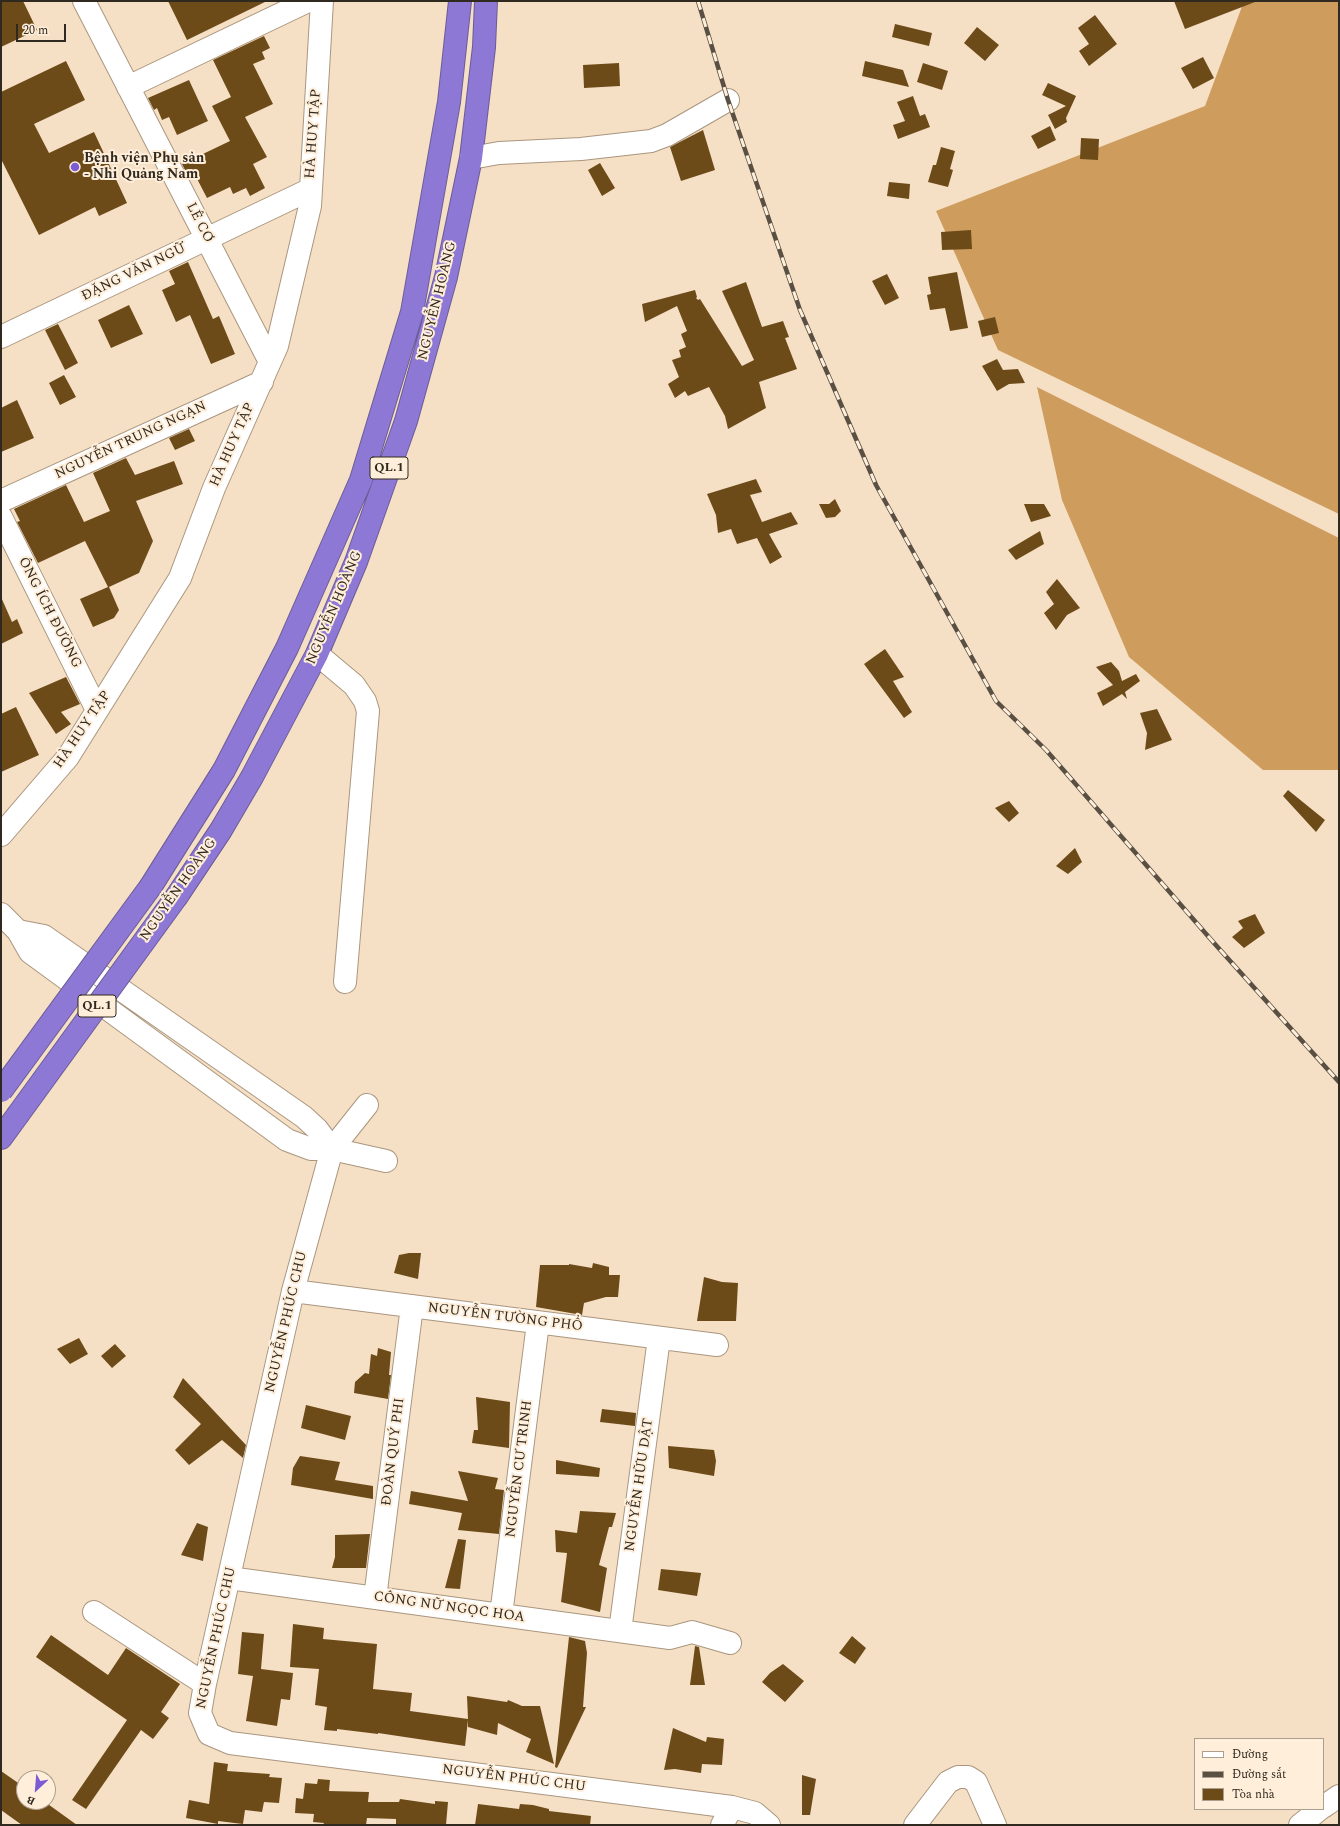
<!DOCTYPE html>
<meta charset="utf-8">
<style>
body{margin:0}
#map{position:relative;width:1340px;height:1826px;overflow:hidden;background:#f5e0c6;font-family:Spectral,serif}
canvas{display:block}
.frame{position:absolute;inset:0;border:2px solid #30291f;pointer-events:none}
.legend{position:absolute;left:1194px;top:1738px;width:130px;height:72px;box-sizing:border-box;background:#ffeed9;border:1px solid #ac9f8f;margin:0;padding:5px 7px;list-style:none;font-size:12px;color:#30291f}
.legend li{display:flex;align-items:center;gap:8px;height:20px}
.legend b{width:20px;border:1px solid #ac9f8f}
.north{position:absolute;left:16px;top:1770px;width:40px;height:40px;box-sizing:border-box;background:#ffeed9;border:1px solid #ac9f8f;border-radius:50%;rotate:206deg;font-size:11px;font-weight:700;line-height:16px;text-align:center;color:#30291f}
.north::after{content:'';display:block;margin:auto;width:14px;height:18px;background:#7d5bd5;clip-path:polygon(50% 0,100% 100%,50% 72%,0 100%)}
.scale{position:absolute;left:16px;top:24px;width:50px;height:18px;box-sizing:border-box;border:2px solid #30291f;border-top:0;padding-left:5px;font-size:12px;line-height:14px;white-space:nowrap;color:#30291f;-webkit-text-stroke:3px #ffeed9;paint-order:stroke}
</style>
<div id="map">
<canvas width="1340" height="1826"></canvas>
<div class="frame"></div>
<ul class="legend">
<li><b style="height:5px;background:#fff"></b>Đường</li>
<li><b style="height:5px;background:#594f42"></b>Đường sắt</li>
<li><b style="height:11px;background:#6d4b18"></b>Tòa nhà</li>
</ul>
<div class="north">B</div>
<div class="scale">20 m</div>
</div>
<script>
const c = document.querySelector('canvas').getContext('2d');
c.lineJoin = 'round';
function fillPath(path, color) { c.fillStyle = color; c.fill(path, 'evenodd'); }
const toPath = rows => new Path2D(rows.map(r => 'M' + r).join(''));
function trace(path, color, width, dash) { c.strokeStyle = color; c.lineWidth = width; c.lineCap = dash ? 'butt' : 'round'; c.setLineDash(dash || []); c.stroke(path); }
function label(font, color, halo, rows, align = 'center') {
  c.font = font + ' Spectral,serif'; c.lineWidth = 4; c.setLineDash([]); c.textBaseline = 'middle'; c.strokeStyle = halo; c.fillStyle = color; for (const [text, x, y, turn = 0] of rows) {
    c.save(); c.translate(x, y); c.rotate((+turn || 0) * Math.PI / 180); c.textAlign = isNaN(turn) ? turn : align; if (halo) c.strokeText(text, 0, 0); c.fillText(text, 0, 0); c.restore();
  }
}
const forest = toPath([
 [1244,1,1339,1,1339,514,998,350,936,211,1205,106],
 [1037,387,1339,538,1339,770,1263,770,1129,657,1062,500]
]);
const building = toPath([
 [1,1,23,1,37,30,1,47],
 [168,1,267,1,187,40],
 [1174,1,1254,1,1255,2,1185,29],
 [1095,15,1117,44,1089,66,1079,51,1089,44,1078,28],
 [895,24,932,33,929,46,892,37],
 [977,27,999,45,985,61,964,43],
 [264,36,270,48,262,52,265,59,253,64,273,104,245,117,267,157,253,164,265,188,250,196,246,188,233,194,230,187,207,198,194,173,188,176,182,164,230,141,212,106,231,97,213,60],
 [1203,57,1214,78,1193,89,1181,68],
 [66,61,85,100,34,124,49,153,94,132,127,203,99,216,95,207,39,235,1,159,1,92],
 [865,61,903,70,909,87,862,76],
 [619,63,620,86,584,88,583,65],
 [923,63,948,71,942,90,917,82],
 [189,80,208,121,177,135,169,117,162,120,157,108,154,110,148,98],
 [1048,83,1076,96,1066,118,1067,122,1055,129,1048,115,1066,106,1042,95],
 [913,96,920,116,925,114,930,127,898,139,893,125,905,121,897,102],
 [1050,126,1056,140,1038,149,1031,136],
 [703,130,715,170,681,181,670,147],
 [1081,138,1099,139,1098,160,1080,159],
 [941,147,955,151,950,169,953,170,948,187,928,182,933,165,936,165],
 [600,163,615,188,602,196,588,170],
 [889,182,910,184,909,199,887,196],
 [971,230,972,249,942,250,941,232],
 [188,262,213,319,219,316,235,354,211,364,190,315,176,322,162,290,175,284,169,271],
 [957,272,968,328,950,331,945,308,930,310,927,295,931,294,928,277],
 [887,274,899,298,885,305,872,281],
 [746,282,762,327,783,321,789,337,785,338,797,369,759,382,766,408,728,429,725,416,709,387,688,396,685,391,675,398,668,384,679,377,672,360,681,357,679,350,686,347,681,334,687,331,677,306,645,322,642,304,695,290,697,297,696,298,698,300,700,299,742,366,754,360,722,291],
 [129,305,143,334,111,348,98,320],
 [995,317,999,333,982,337,978,321],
 [58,324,78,363,65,370,45,330],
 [997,359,1003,370,1018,369,1025,383,1009,384,997,391,982,366],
 [64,375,76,397,60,405,49,383],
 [17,400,34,438,1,452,1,408],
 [189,429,195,441,175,450,169,438],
 [126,458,135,475,174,461,183,484,136,501,153,541,139,573,109,587,119,610,114,618,93,627,80,599,108,587,85,541,38,563,17,522,20,521,14,509,66,485,84,522,110,511,93,473],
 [756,479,762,492,750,495,762,522,791,512,798,524,769,534,782,557,770,564,757,538,737,544,731,529,718,533,716,515,707,494],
 [835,499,841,511,835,517,826,518,819,504,829,504],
 [1024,504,1044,504,1051,516,1031,522],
 [1040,531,1044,544,1016,560,1008,550],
 [1057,579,1080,608,1067,615,1056,630,1044,613,1054,604,1046,592],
 [1,597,12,622,17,619,23,633,1,644],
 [885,649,904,677,893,681,912,712,904,718,864,664],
 [1111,662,1119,671,1122,681,1136,674,1140,681,1125,692,1127,699,1122,694,1103,706,1097,693,1113,685,1096,667],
 [66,677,80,704,61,712,71,724,56,734,29,693],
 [16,707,39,755,1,772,1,714],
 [1157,709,1172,740,1145,750,1147,733,1140,713],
 [1288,790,1325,820,1316,832,1283,796],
 [1009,801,1019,813,1009,822,995,808],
 [1075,848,1082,862,1068,874,1056,866],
 [1255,914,1265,933,1244,948,1232,937,1243,928,1238,921],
 [409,1253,421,1253,418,1279,394,1273,399,1255],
 [593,1263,609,1267,609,1275,620,1275,618,1297,606,1297,584,1303,582,1315,536,1307,540,1265,569,1265,569,1264,592,1268],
 [704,1277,722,1282,738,1283,736,1321,697,1321],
 [79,1338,88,1354,70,1364,57,1349],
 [115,1344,126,1356,112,1368,101,1356],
 [378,1348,391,1352,389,1375,391,1375,388,1399,354,1393,355,1382,365,1373,369,1374,371,1354,377,1356],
 [183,1378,246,1445,243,1458,222,1440,189,1465,175,1450,201,1424,173,1397],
 [476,1397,510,1402,509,1448,472,1443,474,1430,478,1430],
 [306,1405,351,1416,345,1440,301,1428],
 [602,1409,636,1413,635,1426,600,1422],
 [668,1446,714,1450,716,1461,714,1476,669,1468],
 [300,1456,340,1462,335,1480,373,1486,373,1499,291,1485,293,1468],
 [556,1460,600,1468,599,1477,556,1474],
 [458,1471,498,1478,495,1489,504,1490,499,1534,458,1530,462,1513,409,1504,411,1491,468,1501],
 [580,1511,616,1513,612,1527,609,1527,599,1565,607,1568,600,1612,561,1602,567,1553,556,1552,555,1530,577,1533],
 [197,1523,208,1527,203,1561,181,1555],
 [370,1534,366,1568,332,1568,335,1557,335,1535],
 [458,1539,466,1540,460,1589,445,1588],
 [661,1569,701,1573,697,1596,658,1590],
 [293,1624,324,1628,323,1639,377,1644,373,1689,412,1693,410,1711,468,1719,467,1696,507,1702,508,1700,522,1706,540,1706,554,1764,526,1752,531,1739,498,1723,497,1735,468,1727,468,1720,465,1746,378,1733,378,1734,337,1729,337,1731,324,1730,327,1707,315,1705,319,1669,290,1667],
 [242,1632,264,1634,261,1669,293,1673,290,1700,281,1699,277,1726,246,1721,253,1676,238,1674],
 [51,1635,108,1675,126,1648,180,1684,161,1712,169,1718,153,1739,141,1730,86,1809,72,1800,127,1720,36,1657],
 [852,1636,866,1648,855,1664,839,1653],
 [569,1637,585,1641,587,1653,583,1707,586,1707,557,1768,555,1767],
 [695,1646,699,1647,705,1685,690,1685],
 [783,1664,804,1681,785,1702,762,1682,770,1673],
 [673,1728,706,1742,707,1737,724,1739,722,1765,702,1764,701,1773,675,1769,664,1770],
 [214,1762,228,1764,227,1771,270,1774,269,1777,282,1778,279,1803,264,1802,262,1812,245,1810,243,1824,218,1821,218,1824,186,1818,189,1800,209,1804],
 [1,1771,24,1787,24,1802,45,1802,77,1825,22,1825,1,1810],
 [802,1775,816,1779,810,1815,802,1815],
 [318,1779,330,1780,329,1791,369,1792,368,1802,399,1802,400,1799,435,1804,435,1801,448,1802,446,1825,396,1825,396,1819,367,1818,366,1825,323,1825,324,1823,313,1822,314,1814,295,1813,296,1798,303,1799,305,1783,317,1784],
 [478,1804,519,1809,520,1804,533,1805,549,1809,549,1811,591,1816,590,1825,475,1825]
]);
const minor = toPath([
 [84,1,269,360],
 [128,87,308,1],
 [471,158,499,153,581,149,651,141,667,135,728,100],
 [1,337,311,189],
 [1,501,262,382],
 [1,517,97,710],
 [317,654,354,685,365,701,368,711,345,982],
 [1,835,68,757,180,578,214,488,277,346,310,206,322,1],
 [1,914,18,931,30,952,287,1140,311,1149,332,1149,386,1161],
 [18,931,44,936,304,1117,317,1129,332,1149],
 [367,1105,332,1149,293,1291,205,1684,200,1713,209,1734,230,1743,732,1807,755,1813,769,1825],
 [293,1291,717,1345],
 [229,1578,670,1638,692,1632,730,1643],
 [375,1598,412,1306],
 [94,1612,205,1684],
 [501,1615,538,1323],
 [620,1631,659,1338],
 [1323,1807,1339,1796],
 [722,1825,732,1807],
 [915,1825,948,1782,958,1777,968,1777,976,1782,995,1825],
 [1300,1825,1320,1809]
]);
const highway = toPath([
 [151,886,224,770,287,648,361,480,412,312,449,102,460,1],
 [177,896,221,830,252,777,317,654,356,562,406,421,446,277,471,158,484,47,486,1],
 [1,1138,17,1116]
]);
const rail = toPath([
 [698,1,728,100,800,310,876,485,996,701,1046,750,1214,943,1339,1082]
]);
const highwayBridge = toPath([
 [1,1091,151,886],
 [17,1116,177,896]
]);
const markers = [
 [75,167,5,"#7d5bd5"]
];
const shields = [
 [389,468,38],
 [97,1006,38]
];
const shieldNames = [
 ["QL.1",389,468],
 ["QL.1",97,1006]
];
const streetNames = [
 ["HÀ HUY TẬP",314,134,-86],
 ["LÊ CƠ",199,223,63],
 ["ĐẶNG VĂN NGỮ",134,273,-26],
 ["NGUYỄN HOÀNG",438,301,-76],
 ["NGUYỄN TRUNG NGẠN",131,441,-25],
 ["HÀ HUY TẬP",233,445,-66],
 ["NGUYỄN HOÀNG",335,608,-67],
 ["ÔNG ÍCH ĐƯỜNG",49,613,63],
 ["HÀ HUY TẬP",83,730,-56],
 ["NGUYỄN HOÀNG",179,890,-55],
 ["NGUYỄN TƯỜNG PHỔ",505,1318,7],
 ["NGUYỄN PHÚC CHU",287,1322,-77],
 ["ĐOÀN QUÝ PHI",394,1452,-83],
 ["NGUYỄN CƯ TRINH",520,1469,-83],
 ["NGUYỄN HỮU DẬT",640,1485,-82],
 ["CÔNG NỮ NGỌC HOA",449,1608,8],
 ["NGUYỄN PHÚC CHU",217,1638,-78],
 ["NGUYỄN PHÚC CHU",514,1779,7]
];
const poiNames = [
 ["Bệnh viện Phụ sản",84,159],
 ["- Nhi Quảng Nam",84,175]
];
fillPath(forest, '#ce9d5d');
fillPath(building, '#6d4b18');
trace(minor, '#aa967e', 24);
trace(highway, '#6c5c95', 24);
trace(minor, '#fff', 22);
trace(highway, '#8d78d5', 22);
trace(rail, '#594f42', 4.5);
trace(rail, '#ffeed9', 3, [9]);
trace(highwayBridge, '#6c5c95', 24, []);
trace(highwayBridge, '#8d78d5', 22);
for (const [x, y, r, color] of markers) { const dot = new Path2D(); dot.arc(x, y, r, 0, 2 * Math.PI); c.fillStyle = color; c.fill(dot); trace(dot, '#ffeed9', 1.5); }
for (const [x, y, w] of shields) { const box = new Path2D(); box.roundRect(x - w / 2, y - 11, w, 22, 3); c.fillStyle = '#ffeed9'; c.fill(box); trace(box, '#30291f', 1); }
label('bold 13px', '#30291f', null, shieldNames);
label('14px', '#30291f', '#ffeed9', streetNames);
label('bold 14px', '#30291f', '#ffeed9', poiNames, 'left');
</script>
